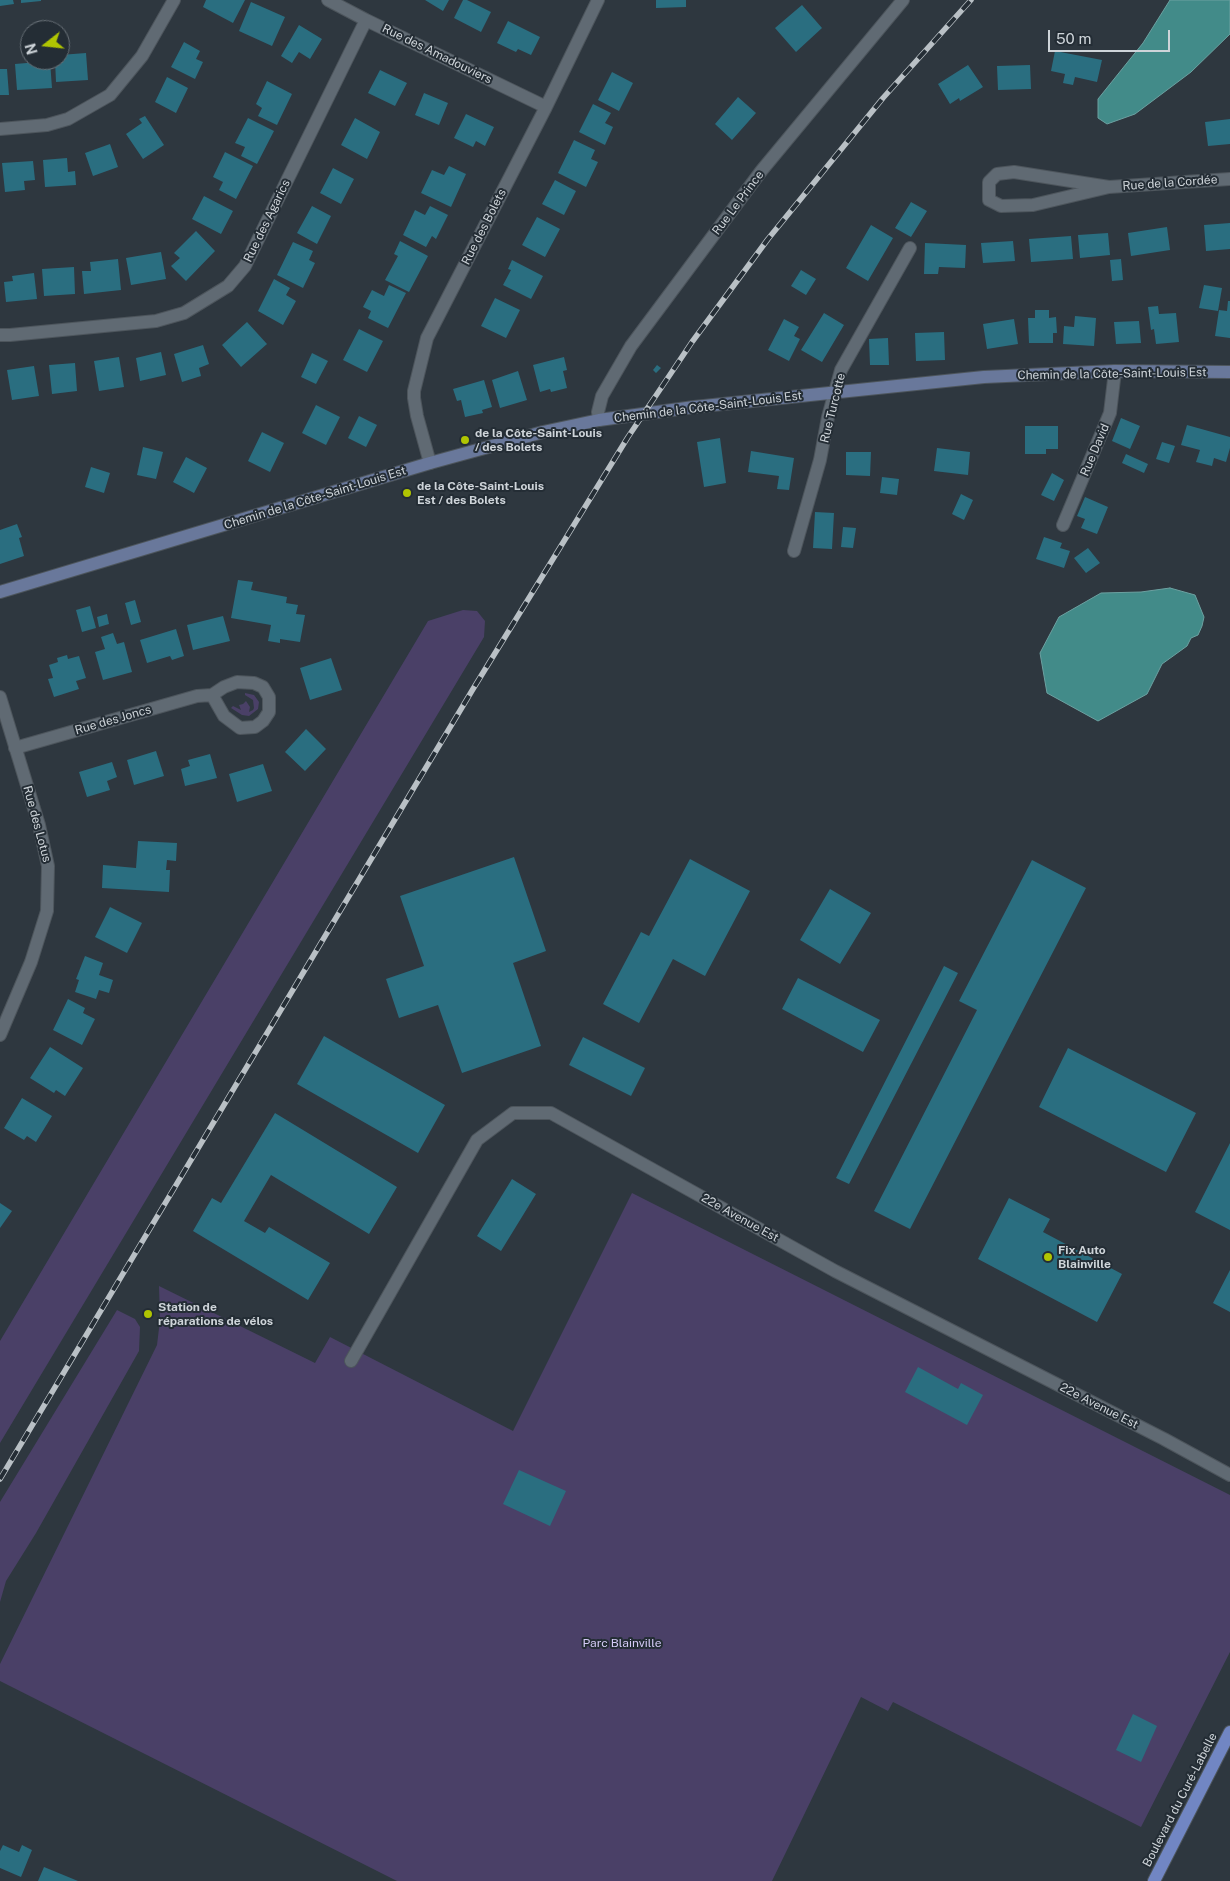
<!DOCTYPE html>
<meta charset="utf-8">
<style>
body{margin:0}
#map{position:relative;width:1230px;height:1881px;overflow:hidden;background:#2e373f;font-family:"Public Sans",sans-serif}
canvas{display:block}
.north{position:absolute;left:20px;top:20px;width:50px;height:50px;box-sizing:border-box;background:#242d35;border:1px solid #687077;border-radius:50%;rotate:254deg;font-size:14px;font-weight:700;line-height:20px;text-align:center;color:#ced4d9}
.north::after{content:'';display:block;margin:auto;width:18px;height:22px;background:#b0c502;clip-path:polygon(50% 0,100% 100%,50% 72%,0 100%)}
.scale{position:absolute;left:1048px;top:30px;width:122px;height:22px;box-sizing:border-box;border:2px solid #ced4d9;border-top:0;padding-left:6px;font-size:15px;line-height:18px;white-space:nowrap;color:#ced4d9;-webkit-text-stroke:4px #242d35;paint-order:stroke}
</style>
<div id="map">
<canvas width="1230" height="1881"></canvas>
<div class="north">N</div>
<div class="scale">50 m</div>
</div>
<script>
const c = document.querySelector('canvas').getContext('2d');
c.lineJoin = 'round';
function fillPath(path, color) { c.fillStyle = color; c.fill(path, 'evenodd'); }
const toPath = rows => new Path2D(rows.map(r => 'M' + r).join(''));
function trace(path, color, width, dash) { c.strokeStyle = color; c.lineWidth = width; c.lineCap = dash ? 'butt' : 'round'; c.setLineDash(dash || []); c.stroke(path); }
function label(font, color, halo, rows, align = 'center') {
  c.font = font + ' "Public Sans",sans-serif'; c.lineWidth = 4; c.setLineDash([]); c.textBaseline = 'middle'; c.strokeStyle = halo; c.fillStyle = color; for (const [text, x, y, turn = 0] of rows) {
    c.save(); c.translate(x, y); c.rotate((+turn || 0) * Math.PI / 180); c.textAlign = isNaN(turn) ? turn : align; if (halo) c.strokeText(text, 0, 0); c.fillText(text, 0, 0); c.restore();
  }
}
const green = toPath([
 [463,610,477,611,485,621,484,637,0,1443,0,1341,428,621],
 [245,693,254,695,259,702,258,709,249,716,242,715,231,708,233,706,241,710,239,705,243,704,246,701,250,707,249,712,253,710,254,708,253,700,245,695],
 [632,1193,1230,1495,1230,1652,1141,1827,893,1702,888,1711,861,1697,772,1881,397,1881,0,1681,0,1664,157,1345,160,1320,159,1286,315,1363,330,1337,513,1431],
 [117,1310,135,1319,140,1327,139,1351,36,1533,6,1581,0,1602,0,1502]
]);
const water = toPath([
 [1170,0,1230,0,1230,34,1191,72,1135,114,1107,124,1098,118,1098,99,1143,43,1170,0],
 [1170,588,1195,595,1204,617,1202,626,1198,635,1191,638,1187,646,1162,664,1147,694,1098,721,1047,693,1040,653,1059,617,1101,593,1141,592,1170,588]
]);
const building = toPath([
 [0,0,13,0,14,4,0,6],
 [21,0,41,0,41,1,21,3],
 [206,0,245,0,233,23,203,7],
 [425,0,449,0,443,11],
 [463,0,467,0,491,12,481,32,454,18],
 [656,0,686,0,686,7,656,8],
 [251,2,285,17,272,46,239,31],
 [802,5,822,28,796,52,775,28],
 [508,21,540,37,531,55,518,49,516,52,497,43],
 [299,25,322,39,310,59,299,52,292,63,281,56],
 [184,42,200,51,196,59,203,62,195,79,171,67],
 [1055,51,1102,60,1097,82,1075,77,1073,85,1063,83,1065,74,1051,71],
 [86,53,88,80,56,82,55,60,60,60,60,55],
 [50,61,52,88,17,90,15,64],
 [968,65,983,87,960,101,959,98,950,104,938,84],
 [1030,65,1031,89,998,90,997,66],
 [0,69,7,69,9,95,0,95],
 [380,70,407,83,395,106,368,93],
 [612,72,633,83,619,111,598,100],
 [167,77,188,88,176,113,155,102],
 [267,81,292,94,277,125,258,116,262,108,256,104],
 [424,93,448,103,439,125,415,115],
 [738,97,756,113,732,140,715,124],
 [593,104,611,113,605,123,613,127,605,145,579,132],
 [466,114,494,127,485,146,476,141,473,147,454,138],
 [145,116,164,145,143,159,126,134,142,123,139,119],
 [248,118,274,131,257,164,241,156,245,147,235,143],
 [355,118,380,132,367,159,341,145],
 [1230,119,1230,144,1208,146,1205,122],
 [574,140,595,150,591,159,598,162,586,187,558,173],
 [110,144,118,167,93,176,85,153],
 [225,152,253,166,236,199,219,190,223,182,213,177],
 [67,158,68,172,75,171,76,185,45,187,43,160],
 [33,161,35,180,24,181,25,190,5,192,2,163],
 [449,166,466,174,451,207,421,193,432,170,444,175],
 [333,168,354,179,341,204,320,193],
 [555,180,576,191,564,215,542,204],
 [204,196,233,211,221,234,192,219],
 [911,202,927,211,911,237,895,228],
 [312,206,331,216,317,244,297,233],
 [430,206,448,215,436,239,432,236,426,247,403,235,415,210,425,215],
 [537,217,560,229,545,257,522,245],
 [1230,223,1230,249,1206,251,1204,225],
 [871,225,893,238,868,281,846,268],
 [1167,227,1170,250,1131,256,1128,233],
 [196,231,215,251,186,281,171,266,180,258,174,253],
 [1108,233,1110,255,1080,258,1078,235],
 [1071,236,1073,259,1031,262,1029,239],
 [400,241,428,256,409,292,385,280,398,256,394,254],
 [1013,241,1015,261,983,263,981,243],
 [293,242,313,251,309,260,315,263,303,288,277,275],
 [925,243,966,245,965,268,939,267,938,274,924,274],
 [161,252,166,279,131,285,126,258],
 [118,259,121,290,84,294,82,271,91,271,90,262],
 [1121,259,1123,280,1112,281,1110,260],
 [512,260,543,276,531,299,503,285,511,270,508,269],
 [74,267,75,294,44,296,42,269],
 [801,270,816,279,806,295,791,286],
 [34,273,37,299,6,302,4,282,13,281,12,276],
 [274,279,290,288,286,295,296,301,283,325,258,311],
 [389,285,406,293,388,328,368,318,371,311,363,307,372,290,384,296],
 [1204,285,1222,288,1218,311,1199,308],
 [495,298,520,310,506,338,481,326],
 [1228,301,1230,301,1230,338,1215,336,1219,310,1227,311],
 [1158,306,1159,314,1176,313,1179,342,1156,344,1154,329,1151,330,1148,307],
 [1035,310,1049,310,1049,318,1056,317,1057,333,1053,333,1053,343,1029,343,1028,318,1035,318],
 [824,313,844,325,822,362,801,350],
 [1075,316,1096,318,1094,346,1063,344,1064,326,1074,327],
 [784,319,799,327,794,336,800,339,789,361,768,350],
 [1014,319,1018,344,987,349,983,324],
 [1139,321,1141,343,1116,344,1114,322],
 [247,322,267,344,241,367,222,345],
 [359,329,383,341,367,372,343,360],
 [944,332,945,360,916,361,915,333],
 [888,338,889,365,870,365,869,339],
 [203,345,209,364,199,368,201,376,182,382,174,354],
 [161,352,166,375,140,381,136,358],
 [312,353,328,361,316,384,301,377],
 [119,357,124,387,99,391,94,361],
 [564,357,567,370,563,371,567,388,551,392,550,389,540,392,533,365],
 [75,363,77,391,52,394,49,365],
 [657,365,661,368,656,373,653,370],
 [34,366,39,396,12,400,7,370],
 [518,371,527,400,500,408,492,380],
 [484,380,492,407,482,410,483,413,465,417,461,400,457,401,453,389],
 [316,405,340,417,326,445,302,433],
 [359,416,377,425,366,447,348,438],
 [1121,418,1140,426,1130,449,1112,441],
 [1187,425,1230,437,1230,448,1226,462,1214,458,1212,466,1196,462,1200,450,1181,445],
 [1025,426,1058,426,1058,449,1046,449,1046,454,1025,454],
 [262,432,284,443,270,472,248,461],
 [720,438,726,483,704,487,697,442],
 [1162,442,1175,446,1169,463,1156,459],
 [143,447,163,452,156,479,137,475],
 [937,448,970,452,968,475,934,471],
 [751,451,794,458,789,490,777,489,779,476,748,472],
 [846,452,871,452,870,476,846,475],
 [1126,454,1148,464,1144,473,1122,463],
 [186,457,207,468,194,493,173,482],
 [91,467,110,473,104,493,85,487],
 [1052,473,1064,480,1054,501,1041,495],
 [882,477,899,479,897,495,880,493],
 [961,494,973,500,964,520,952,514],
 [1085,497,1108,507,1097,534,1081,528,1085,519,1077,516],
 [815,512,834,513,832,549,813,548],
 [17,524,22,537,19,538,24,556,0,564,0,530],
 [843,527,856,528,853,548,841,547],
 [1044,537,1062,543,1060,548,1070,551,1064,568,1036,559],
 [1088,548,1100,563,1086,573,1074,558],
 [238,580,253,582,251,590,287,597,286,603,298,605,296,614,305,615,300,642,280,639,280,643,268,641,271,625,231,618],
 [135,600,141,622,131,625,125,603],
 [90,606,96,628,82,632,76,610],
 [107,614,109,624,99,627,97,617],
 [223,616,230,641,193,650,187,625],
 [176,629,184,656,172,660,170,656,147,663,140,640],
 [113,633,117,644,124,642,132,672,103,680,95,652,105,649,101,637],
 [67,655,68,659,79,656,86,678,76,681,79,689,54,697,48,679,53,678,49,665,58,662,57,658],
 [331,658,342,690,310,700,300,668],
 [306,729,326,749,305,771,285,752],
 [156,751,164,776,134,785,127,760],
 [210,754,217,778,185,786,181,769,190,766,188,760],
 [112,762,117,777,107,781,110,790,87,797,79,772],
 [263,764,272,791,237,802,229,774],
 [138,841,177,843,176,861,167,860,166,870,170,870,169,892,102,888,103,865,136,868],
 [514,857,546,951,513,963,541,1046,462,1073,438,1005,399,1018,386,979,424,966,400,896],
 [690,859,750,891,705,976,673,959,639,1023,603,1004,641,932,649,936],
 [1032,860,1086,888,910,1229,874,1211,977,1010,959,1001],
 [830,889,871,913,840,964,800,940],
 [110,907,142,923,127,953,95,937],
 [85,956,103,963,99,975,113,980,109,993,99,990,96,999,75,992,79,980,76,979],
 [944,966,958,973,849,1184,836,1178],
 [798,978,880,1020,863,1052,782,1009],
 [68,999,85,1008,83,1013,95,1019,82,1045,53,1030],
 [324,1036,445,1105,418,1153,297,1084],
 [583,1037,645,1068,631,1096,569,1065],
 [50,1047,83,1068,65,1096,56,1090,54,1093,30,1078],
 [1068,1048,1196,1113,1166,1172,1039,1107],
 [22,1098,52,1116,36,1142,27,1136,24,1140,4,1128],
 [275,1113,397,1187,369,1234,271,1175,244,1221,265,1233,269,1227,330,1263,308,1300,193,1231,212,1198,221,1203],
 [1230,1143,1230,1230,1195,1212],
 [512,1179,536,1194,501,1251,477,1236],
 [1009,1198,1050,1219,1043,1232,1122,1274,1097,1322,978,1259],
 [0,1203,12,1211,0,1228],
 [1230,1270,1230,1312,1213,1303],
 [918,1367,958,1389,961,1383,983,1395,967,1425,905,1392],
 [519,1470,566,1491,550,1526,503,1504],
 [1133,1714,1157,1726,1141,1762,1116,1750],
 [3,1845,19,1852,22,1845,32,1850,21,1877,0,1868,0,1851],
 [44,1867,78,1881,38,1881]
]);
const street = toPath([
 [328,0,366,20,546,107],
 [0,129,47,125,68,119,110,95,142,56,174,0],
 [1109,187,1014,172,997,174,989,182,989,200,1001,206,1033,205,1109,187,1230,179],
 [0,335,10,335,156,321,184,313,228,286,245,266,366,20],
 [599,420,598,412,602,396,631,346,762,170,903,0],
 [430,463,417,416,414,398,414,391,427,338,546,107,598,0],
 [1063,525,1110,413,1115,371],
 [794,551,820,460,828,417,841,370,910,248],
 [0,697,39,825,48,866,47,911,31,962,0,1035],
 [15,748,197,696,212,695,224,687,237,682,254,683,263,687,269,697,269,712,263,721,255,727,240,728,224,716,212,695],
 [351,1361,477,1140,513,1113,551,1113,835,1271,1164,1439,1230,1475]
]);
const secondary = toPath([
 [0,592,430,463,543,432,599,420,694,407,984,377,1115,371,1230,372]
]);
const primary = toPath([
 [1154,1881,1230,1732]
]);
const rail = toPath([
 [0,1479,473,689,628,437,692,342,768,239,883,98,971,0]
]);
const markers = [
 [465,440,5,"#b0c502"],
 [407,493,5,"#b0c502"],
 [1048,1257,5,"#b0c502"],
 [148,1314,5,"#b0c502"]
];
const streetNames = [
 ["Rue des Amadouviers",437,54,26],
 ["Rue de la Cordée",1170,183,-4],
 ["Rue Le Prince",738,203,-53],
 ["Rue des Agarics",267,221,-64],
 ["Rue des Bolets",484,227,-63],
 ["Chemin de la Côte-Saint-Louis Est",1112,374,-1],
 ["Chemin de la Côte-Saint-Louis Est",708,407,-7],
 ["Rue Turcotte",833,408,-76],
 ["Rue David",1095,450,-67],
 ["Chemin de la Côte-Saint-Louis Est",315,498,-17],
 ["Rue des Joncs",113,720,-16],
 ["Rue des Lotus",37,824,75],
 ["22e Avenue Est",740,1218,29],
 ["22e Avenue Est",1099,1406,27],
 ["Boulevard du Curé-Labelle",1180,1800,-63]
];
const poiNames = [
 ["de la Côte-Saint-Louis",475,433],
 ["/ des Bolets",475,447],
 ["de la Côte-Saint-Louis",417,486],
 ["Est / des Bolets",417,500],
 ["Fix Auto",1058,1250],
 ["Blainville",1058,1264],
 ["Station de",158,1307],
 ["réparations de vélos",158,1321]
];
const parkNames = [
 ["Parc Blainville",622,1643]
];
fillPath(green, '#4a4067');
fillPath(water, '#428b89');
trace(water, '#6ca1a1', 1);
fillPath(building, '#2a6e80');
trace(street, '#4d555c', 14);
trace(secondary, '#4d555c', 14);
trace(primary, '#4d555c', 14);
trace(street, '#606a73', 12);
trace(secondary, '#69789b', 12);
trace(primary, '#7186c3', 12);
trace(rail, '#b9c0c5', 5.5);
trace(rail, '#242d35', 4, [11]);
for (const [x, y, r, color] of markers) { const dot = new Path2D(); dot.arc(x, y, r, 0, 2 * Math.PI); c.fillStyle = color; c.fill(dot); trace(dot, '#242d35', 2); }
label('12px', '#ced4d9', '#242d35', streetNames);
label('bold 12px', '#ced4d9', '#242d35', poiNames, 'left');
label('12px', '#d5cbf7', '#242d35', parkNames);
</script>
